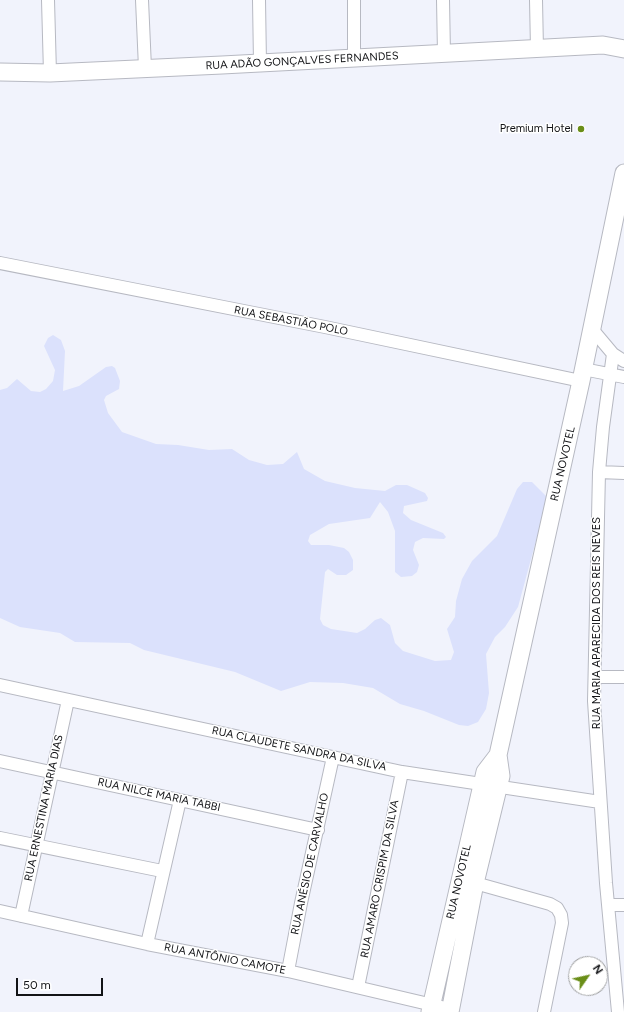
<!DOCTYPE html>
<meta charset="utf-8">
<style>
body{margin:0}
#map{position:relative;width:624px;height:1012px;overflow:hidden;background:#f1f3fc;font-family:Figtree,sans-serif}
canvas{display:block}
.north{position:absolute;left:568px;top:956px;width:40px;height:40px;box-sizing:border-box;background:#fff;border:1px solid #a0a1a2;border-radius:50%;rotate:56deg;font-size:11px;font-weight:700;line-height:16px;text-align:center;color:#121316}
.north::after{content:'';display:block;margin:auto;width:14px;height:18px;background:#6a8e18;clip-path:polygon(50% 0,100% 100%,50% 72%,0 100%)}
.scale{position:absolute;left:16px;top:978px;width:87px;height:18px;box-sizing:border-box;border:2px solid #121316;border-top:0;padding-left:5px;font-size:12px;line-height:14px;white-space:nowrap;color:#121316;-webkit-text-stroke:3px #fff;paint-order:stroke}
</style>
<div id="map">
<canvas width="624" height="1012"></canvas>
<div class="north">N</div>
<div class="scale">50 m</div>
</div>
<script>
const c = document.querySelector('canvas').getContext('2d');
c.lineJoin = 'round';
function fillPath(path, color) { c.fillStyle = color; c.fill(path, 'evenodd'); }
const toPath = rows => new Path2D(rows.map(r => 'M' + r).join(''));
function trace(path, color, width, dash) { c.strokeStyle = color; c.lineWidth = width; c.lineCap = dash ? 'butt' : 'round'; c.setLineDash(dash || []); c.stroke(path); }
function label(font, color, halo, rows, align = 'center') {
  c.font = font + ' Figtree,sans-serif'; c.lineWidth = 3; c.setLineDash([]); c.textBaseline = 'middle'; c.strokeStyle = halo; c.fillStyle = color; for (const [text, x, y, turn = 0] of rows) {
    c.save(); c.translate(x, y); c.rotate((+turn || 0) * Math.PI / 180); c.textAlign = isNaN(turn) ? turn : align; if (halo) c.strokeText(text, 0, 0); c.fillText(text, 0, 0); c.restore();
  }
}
const green = toPath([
 [53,335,61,340,65,351,63,391,79,386,106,367,112,366,115,368,120,381,119,389,106,396,104,400,108,413,122,432,156,444,178,445,209,450,232,449,249,460,267,465,283,464,297,452,304,469,325,481,355,488,385,491,396,485,407,485,425,493,428,498,427,501,404,506,403,513,411,520,443,533,446,537,444,539,423,538,415,542,413,550,419,565,417,572,412,576,401,577,395,572,395,531,388,512,380,502,370,518,329,524,310,535,308,541,311,545,329,545,344,548,349,552,353,560,353,570,346,575,337,575,328,569,325,572,320,619,323,625,331,629,357,633,365,629,375,620,381,618,390,625,395,643,403,651,435,661,451,660,454,652,447,629,455,617,456,601,462,579,472,561,497,536,517,489,523,482,532,482,548,498,555,500,537,537,518,607,505,627,495,637,486,654,489,693,486,709,478,722,468,726,459,725,424,711,400,704,373,688,343,683,310,682,281,691,235,672,144,650,130,643,75,642,60,633,20,627,0,618,0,390,7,388,17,379,31,391,40,392,46,389,53,381,55,370,44,346,48,338]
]);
const street = toPath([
 [48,0,50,73],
 [142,0,145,68],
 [259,0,260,63],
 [354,0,354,58],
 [443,0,444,54],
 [536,0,537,49],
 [0,263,325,327,581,381],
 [592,329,613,354,624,361],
 [613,354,603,427,599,472,594,701,606,883,618,1012],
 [583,369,624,377],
 [599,472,624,473],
 [595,677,624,677],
 [0,685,402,772,600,802],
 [0,761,318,830],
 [0,838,162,871],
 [475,883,550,904,557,908,561,915,562,923,544,1012],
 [609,905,624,905],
 [0,911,147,944,288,971,450,1009],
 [21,916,68,700],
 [147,944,180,800],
 [288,971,301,903,333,757],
 [358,987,402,772]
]);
const secondary = toPath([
 [0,72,50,73,222,65,603,45,624,49],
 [430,1012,485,772,498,755],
 [450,1012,475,883,501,776,498,755,581,381,624,173]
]);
const markers = [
 [581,129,4,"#6a8e18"]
];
const streetNames = [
 ["RUA ADÃO GONÇALVES FERNANDES",302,61,-3],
 ["RUA SEBASTIÃO POLO",291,321,11],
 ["RUA NOVOTEL",563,464,-77],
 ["RUA MARIA APARECIDA DOS REIS NEVES",597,623,-90],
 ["RUA CLAUDETE SANDRA DA SILVA",299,749,12],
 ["RUA NILCE MARIA TABBI",159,795,12],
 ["RUA ERNESTINA MARIA DIAS",44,808,-78],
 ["RUA ANÉSIO DE CARVALHO",310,864,-78],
 ["RUA AMARO CRISPIM DA SILVA",380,879,-79],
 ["RUA NOVOTEL",459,882,-77],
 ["RUA ANTÔNIO CAMOTE",225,959,11]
];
const poiNames = [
 ["Premium Hotel",573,129]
];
fillPath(green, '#dbe1fc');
trace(street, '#b7b9c2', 14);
trace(secondary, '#b7b9c2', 19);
trace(street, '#fff', 12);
trace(secondary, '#fff', 17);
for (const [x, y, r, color] of markers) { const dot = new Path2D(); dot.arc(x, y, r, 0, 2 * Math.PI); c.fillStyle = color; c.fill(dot); trace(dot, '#fff', 1.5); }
label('11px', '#121316', '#fff', streetNames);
label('11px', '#121316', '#fff', poiNames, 'right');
</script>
